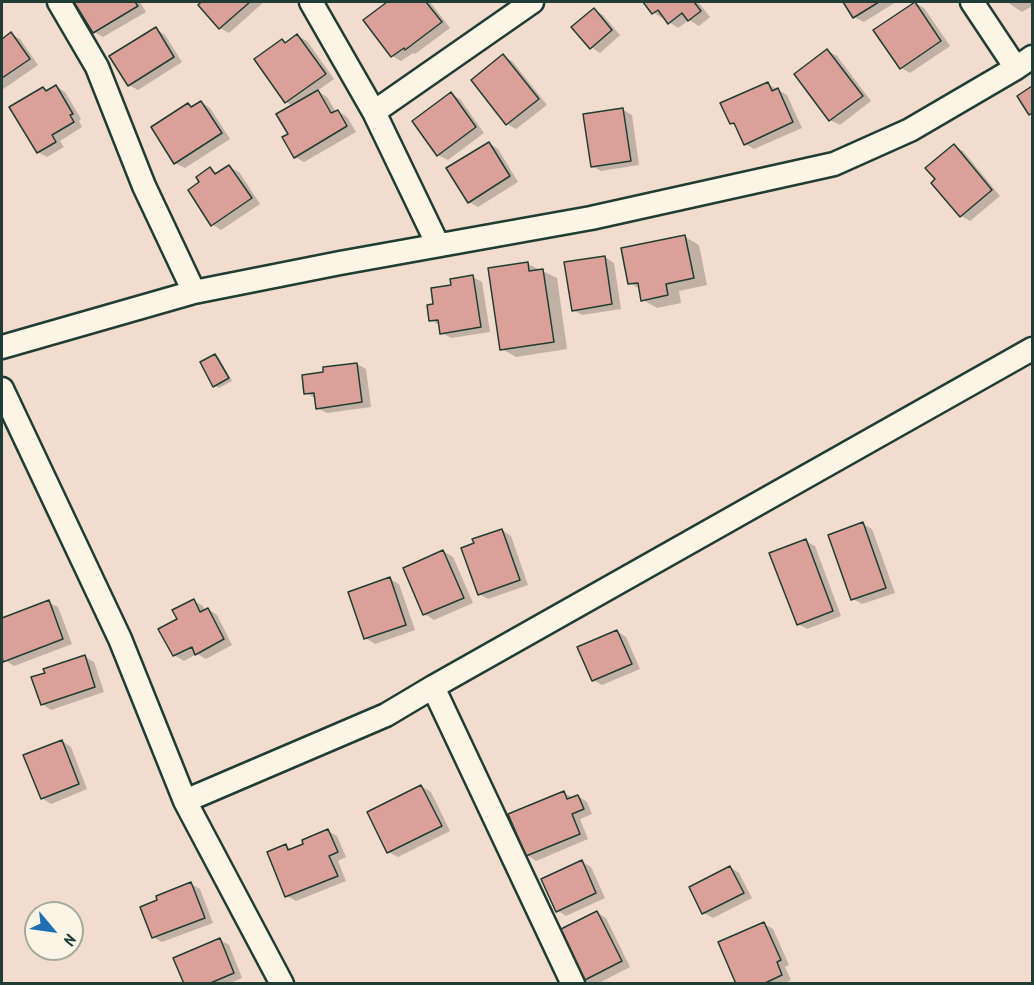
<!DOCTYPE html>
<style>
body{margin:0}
#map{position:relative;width:1034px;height:985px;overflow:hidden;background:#f2dcce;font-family:Kalam,sans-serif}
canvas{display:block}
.frame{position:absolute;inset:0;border:3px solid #1f3d34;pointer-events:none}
.north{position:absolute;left:24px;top:901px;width:60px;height:60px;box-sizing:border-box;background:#fcf5e5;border:2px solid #a4ab9e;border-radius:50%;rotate:119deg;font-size:16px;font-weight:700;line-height:24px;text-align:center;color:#1f3d34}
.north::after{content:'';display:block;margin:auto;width:21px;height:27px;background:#1f6fb2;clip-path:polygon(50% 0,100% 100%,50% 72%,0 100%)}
</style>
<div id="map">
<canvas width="1034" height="985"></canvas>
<div class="frame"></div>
<div class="north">N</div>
</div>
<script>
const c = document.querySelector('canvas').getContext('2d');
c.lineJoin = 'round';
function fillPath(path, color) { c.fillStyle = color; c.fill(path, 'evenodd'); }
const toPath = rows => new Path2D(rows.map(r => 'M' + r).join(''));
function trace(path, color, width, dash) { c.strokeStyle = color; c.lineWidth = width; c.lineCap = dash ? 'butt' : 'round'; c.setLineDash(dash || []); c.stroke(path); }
const shadow = toPath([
 [76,2,140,2,146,12,103,37,94,32],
 [204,2,264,2,229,33,220,28,200,5],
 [389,2,430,2,450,28,415,54,413,53,401,61,392,56,365,20],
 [645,2,698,2,710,17,699,26,689,20,678,28,669,22,664,16,662,18,653,12],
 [845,2,896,2,864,22,854,17],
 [1007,2,1032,2,1032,6,1022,12],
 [915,3,924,8,950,46,910,73,901,68],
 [594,10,603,15,620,35,600,53,591,47],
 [156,29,165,35,182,62,138,90,129,85],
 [11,34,20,39,38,65,2,90,2,41],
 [298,36,307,41,334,79,317,91,327,97,336,112,338,111,347,117,356,132,304,162,295,157,290,135,293,106,286,102,283,41,287,43],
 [828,51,837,56,871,101,840,125,830,120],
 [503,56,512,61,547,105,516,129,507,124],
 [768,84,787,95,802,128,754,149,745,144,737,127,731,123],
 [56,86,65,92,81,119,79,121,82,127,60,141,64,147,47,157,38,152,43,89,48,91],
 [451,94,460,99,484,133,448,160,438,155],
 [201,102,210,108,230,139,185,168,175,163,188,105,193,107],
 [623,110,632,115,639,165,601,171,592,166],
 [489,143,498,149,518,182,478,207,469,202],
 [954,146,963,151,1000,196,970,221,961,216],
 [229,167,239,172,260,204,221,230,212,224,201,183,210,169,219,174],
 [685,237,699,245,707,285,679,291,681,303,657,308,643,300,641,290,630,283],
 [605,257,614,263,621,309,582,315,573,310],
 [528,264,557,278,567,349,516,357,502,349],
 [473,277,482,282,490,332,451,338,442,333,441,326,431,320,435,305,453,286],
 [215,355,219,358,232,381,219,388,215,386],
 [357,364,366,369,371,407,327,413,317,408,315,398,306,393,325,373],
 [863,524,872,529,895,593,862,604,853,599],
 [502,530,511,536,528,585,488,599,479,594],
 [805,541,815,546,841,616,807,629,798,624],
 [443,551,453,557,473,603,434,620,425,614,404,569],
 [390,579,399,584,415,630,375,644,366,638],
 [194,601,203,606,205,611,208,609,217,615,232,645,206,659,197,654,184,661,174,655,160,629,179,620],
 [48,602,58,607,72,644,14,666,5,660,2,652,2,619],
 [617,631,626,637,640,669,602,685,593,680],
 [85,657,94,662,104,692,51,710,42,704],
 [62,741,71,747,87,789,51,804,42,798],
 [421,786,431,792,450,831,398,857,388,852],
 [564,793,573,798,578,796,587,802,592,814,580,819,588,839,536,861,527,855],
 [328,831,337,836,346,857,338,861,346,881,296,901,287,896,286,846,293,850],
 [582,862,591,867,605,898,566,916,557,910],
 [730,867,739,873,752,898,713,918,704,913],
 [191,884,200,889,213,923,162,942,153,937],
 [597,912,606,918,630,967,597,984,580,984],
 [764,924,773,929,789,965,785,967,791,980,783,984,738,984],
 [220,940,229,945,242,978,228,984,186,984]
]);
const building = toPath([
 [74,2,135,2,138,6,93,33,74,2],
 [201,2,250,2,219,29,198,5,201,2],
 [387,2,426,2,442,22,405,50,404,48,391,57,363,20,387,2],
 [643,2,694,2,701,11,688,21,682,13,668,24,658,10,652,14,643,2],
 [843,2,879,2,853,18,843,2],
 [915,2,941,41,900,69,873,30,915,2],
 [594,8,612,30,590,49,571,27,594,8],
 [156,27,174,57,128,86,109,56,156,27],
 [11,32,30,59,2,78,2,39,11,32],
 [297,34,326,74,285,103,254,59,282,39,285,43,297,34],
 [827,49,863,96,829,121,794,74,827,49],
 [503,54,539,99,506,125,471,80,503,54],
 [768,82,772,91,778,88,793,122,744,145,734,123,730,124,720,103,768,82],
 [56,85,73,114,70,115,74,122,52,135,56,142,37,153,9,107,43,87,46,91,56,85],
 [1032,86,1032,113,1029,115,1017,96,1032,86],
 [318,90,331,113,338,110,347,126,294,158,282,137,288,134,276,114,318,90],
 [451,92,476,127,437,156,412,121,451,92],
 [201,101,222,133,174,164,151,127,188,103,191,107,201,101],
 [623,108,631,161,591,167,583,114,623,108],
 [489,142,510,176,468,203,446,168,489,142],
 [954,144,992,190,960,217,931,183,935,179,925,168,954,144],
 [229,165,252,198,211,226,188,190,199,182,196,177,210,167,215,174,229,165],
 [685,235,694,278,666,284,668,295,641,301,638,283,628,284,621,248,685,235],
 [605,256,612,304,572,311,564,262,605,256],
 [528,262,529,271,543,269,554,342,500,350,488,268,528,262],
 [473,275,481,327,440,334,438,320,429,321,427,305,433,304,431,288,451,285,450,279,473,275],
 [215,354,229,378,213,387,200,362,215,354],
 [357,363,362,402,316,409,314,393,304,394,302,375,323,372,323,367,357,363],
 [863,522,886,588,851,600,828,535,863,522],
 [502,529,520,580,478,595,461,548,474,543,472,539,502,529],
 [806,539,833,611,797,625,769,553,806,539],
 [443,550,464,598,423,615,403,568,443,550],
 [390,577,406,625,364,639,348,592,390,577],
 [194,599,200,612,208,608,224,639,195,655,192,647,173,656,158,629,177,619,172,610,194,599],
 [49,600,63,639,3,662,2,656,2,618,49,600],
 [617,630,632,664,592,681,577,647,617,630],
 [85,655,95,687,41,705,31,677,45,673,43,669,85,655],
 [62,740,79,784,41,799,23,755,62,740],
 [421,785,442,826,387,853,367,812,421,785],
 [564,791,567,799,578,795,584,809,572,814,580,834,526,856,508,814,564,791],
 [328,829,338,852,329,856,338,876,285,897,267,852,286,844,288,850,303,844,302,840,328,829],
 [582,860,596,893,556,912,541,879,582,860],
 [730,866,744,893,702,914,689,887,730,866],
 [191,882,205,918,152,938,140,907,157,900,156,896,191,882],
 [597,911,622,961,577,984,553,933,597,911],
 [764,922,781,960,777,962,782,975,763,984,736,984,718,942,764,922],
 [220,938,234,973,208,984,184,984,173,958,220,938]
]);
const minor = toPath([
 [59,2,97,67,144,186,194,292],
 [311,2,374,112,438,245],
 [972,2,1016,68],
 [374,112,532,2],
 [2,347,194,292,340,263,591,218,834,164,910,130,1016,68,1032,57],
 [2,389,120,639,185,801,386,715,433,687,573,984],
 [433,687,1032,349],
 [185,801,282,984]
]);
fillPath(shadow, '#0003');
fillPath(building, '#dba198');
trace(building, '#1f3d34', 1.5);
trace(minor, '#1f3d34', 27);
trace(minor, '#fcf5e5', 22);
</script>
